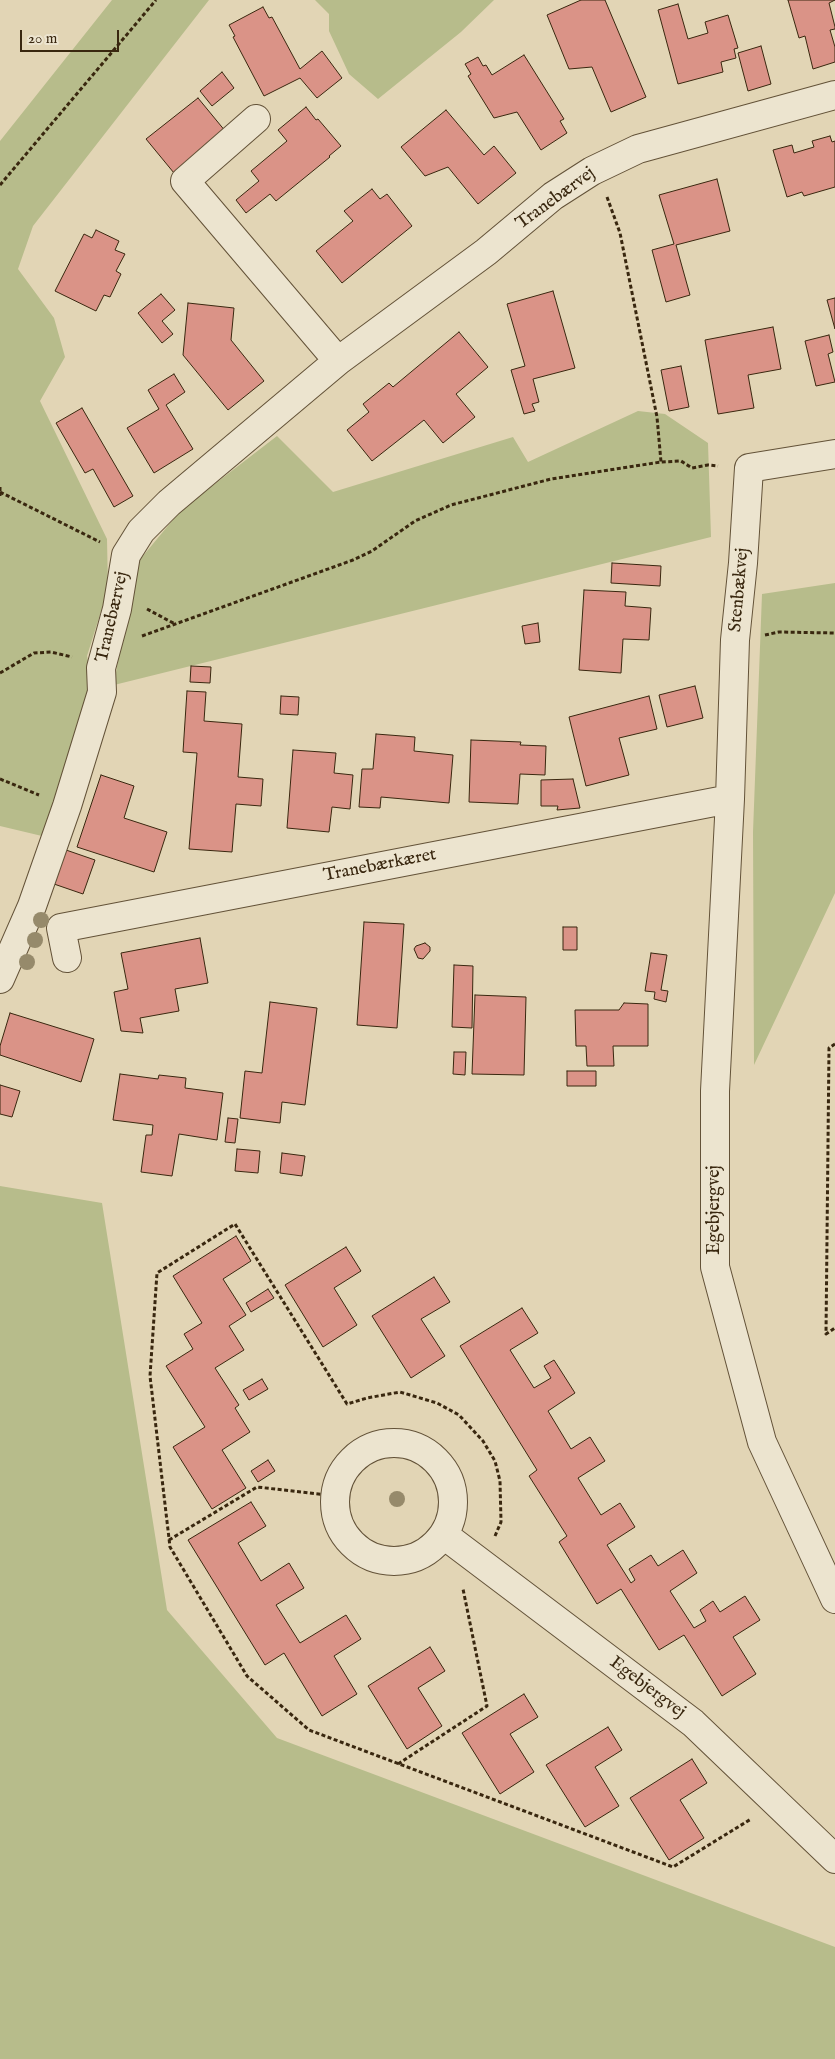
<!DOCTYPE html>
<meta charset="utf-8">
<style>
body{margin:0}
#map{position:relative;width:835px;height:2059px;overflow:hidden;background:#e2d5b5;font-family:"IM FELL English",serif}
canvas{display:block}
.scale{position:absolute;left:20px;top:30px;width:99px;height:22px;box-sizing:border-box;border:2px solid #39270f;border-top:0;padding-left:6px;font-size:15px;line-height:18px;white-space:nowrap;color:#39270f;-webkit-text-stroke:4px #ece4cf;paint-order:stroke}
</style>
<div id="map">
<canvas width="835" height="2059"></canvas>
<div class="scale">20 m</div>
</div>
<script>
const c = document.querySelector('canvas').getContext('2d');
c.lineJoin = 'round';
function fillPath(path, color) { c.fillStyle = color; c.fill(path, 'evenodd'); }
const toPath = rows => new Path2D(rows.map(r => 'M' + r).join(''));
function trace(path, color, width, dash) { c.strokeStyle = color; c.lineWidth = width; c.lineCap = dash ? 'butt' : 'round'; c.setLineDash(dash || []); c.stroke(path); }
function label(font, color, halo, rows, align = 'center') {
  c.font = font + ' "IM FELL English",serif'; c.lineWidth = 4.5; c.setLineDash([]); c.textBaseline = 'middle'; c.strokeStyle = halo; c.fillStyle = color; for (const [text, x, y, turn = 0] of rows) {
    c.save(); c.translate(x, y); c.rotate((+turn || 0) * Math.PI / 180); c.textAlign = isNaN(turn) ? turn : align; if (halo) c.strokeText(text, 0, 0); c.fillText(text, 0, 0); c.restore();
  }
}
const green = toPath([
 [112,0,209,0,33,226,18,269,54,318,65,357,40,401,107,539,108,589,87,656,93,683,63,779,42,836,0,826,0,141],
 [315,0,494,0,461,32,378,99,349,74,329,31,329,14],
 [638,411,665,414,708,443,711,537,114,685,133,568,181,510,277,436,333,492,513,437,528,462],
 [835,583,835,893,754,1065,753,832,762,594],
 [0,1186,102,1203,167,1610,277,1738,835,1947,835,2059,0,2059]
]);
const building = toPath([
 [581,0,605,0,646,97,611,112,592,67,569,69,547,15,581,0],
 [788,0,835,0,829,3,835,27,835,29,830,30,835,47,835,62,813,69,805,36,799,38,788,0],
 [678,4,688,39,708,33,705,22,728,15,738,48,734,49,736,58,721,62,723,72,678,84,658,10,678,4],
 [263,7,269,18,272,17,300,69,322,51,342,78,317,98,300,78,264,96,233,37,235,36,229,25,263,7],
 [761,46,771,84,748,91,738,53,761,46],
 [524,55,564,119,560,121,567,133,541,150,517,112,494,118,468,76,471,74,465,64,478,57,483,66,486,65,492,75,524,55],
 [222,72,234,88,212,106,200,91,222,72],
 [198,98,226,132,174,173,146,139,198,98],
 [306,107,316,120,318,119,341,146,329,156,330,157,276,201,270,194,246,213,236,200,259,181,251,171,287,141,278,130,306,107],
 [446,110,484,155,494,146,516,173,478,204,448,167,425,176,401,147,446,110],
 [830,136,832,142,835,141,835,187,804,196,802,192,787,197,773,150,792,145,794,153,814,147,812,141,830,136],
 [717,179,730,231,676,245,690,295,666,302,652,250,674,244,659,195,717,179],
 [372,189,380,199,387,194,412,226,342,283,316,251,353,221,344,211,372,189],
 [96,230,119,241,115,250,125,254,116,271,121,274,110,297,104,295,96,311,55,291,84,234,92,238,96,230],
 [553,291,575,368,533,379,539,402,532,404,535,411,524,414,511,370,525,366,507,304,553,291],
 [161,294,175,310,162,321,173,334,162,343,138,313,161,294],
 [835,298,835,329,827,300,835,298],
 [188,303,234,308,231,340,264,381,228,410,183,355,188,303],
 [773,327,781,369,748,375,754,408,718,414,705,340,773,327],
 [459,332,488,367,456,394,475,417,443,443,424,420,372,461,347,430,369,412,363,404,389,383,393,387,459,332],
 [829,335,833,352,828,354,835,382,816,386,805,341,829,335],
 [681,366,689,407,669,411,661,370,681,366],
 [174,374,185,392,166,405,193,449,154,473,127,428,159,409,148,390,174,374],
 [82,408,133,496,114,507,93,469,85,473,56,423,82,408],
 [612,563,661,566,660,586,611,583,612,563],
 [584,590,626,592,625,606,651,608,649,640,623,639,621,673,579,670,584,590],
 [538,623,540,642,525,644,522,626,538,623],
 [191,666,211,667,210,683,190,682,191,666],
 [695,686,703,718,667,727,659,695,695,686],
 [187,691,206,692,204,721,242,724,238,777,263,779,261,806,236,804,232,852,189,849,197,753,183,752,187,691],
 [281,696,299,697,298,715,280,714,281,696],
 [649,696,657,729,619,738,629,775,586,786,569,717,649,696],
 [376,734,415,737,414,751,453,755,449,803,381,797,380,808,359,807,362,769,373,769,376,734],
 [471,740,521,742,520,745,546,746,545,775,520,774,518,804,469,802,471,740],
 [293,750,336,753,334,773,353,775,350,809,332,807,329,832,287,828,293,750],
 [101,775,134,786,124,818,167,832,154,872,77,847,101,775],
 [573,779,580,808,557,810,558,806,541,806,541,780,573,779],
 [66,850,95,860,83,894,54,884,66,850],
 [364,922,404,924,397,1028,357,1025,364,922],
 [563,927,577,927,577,950,563,950,563,927],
 [200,938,208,983,175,989,179,1011,140,1018,143,1033,121,1031,114,992,128,989,121,953,200,938],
 [425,943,430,947,430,951,423,959,418,958,414,949,416,946,425,943],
 [651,953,667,955,661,990,668,991,666,1002,654,999,655,992,645,991,651,953],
 [454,965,473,966,472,1028,452,1027,454,965],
 [475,995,526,997,524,1075,472,1074,475,995],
 [270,1002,317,1008,305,1105,282,1102,280,1123,240,1118,245,1071,262,1073,270,1002],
 [624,1003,648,1004,648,1046,613,1046,614,1066,587,1066,586,1046,576,1046,575,1010,619,1010,624,1003],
 [10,1013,94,1039,81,1082,0,1055,0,1046,10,1013],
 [454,1052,466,1052,465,1075,453,1074,454,1052],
 [567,1071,596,1071,596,1086,567,1086,567,1071],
 [120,1074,158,1079,159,1075,186,1078,185,1088,223,1093,217,1140,179,1134,172,1176,141,1172,146,1135,152,1135,153,1125,113,1120,120,1074],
 [0,1085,20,1091,12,1117,0,1114,0,1085],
 [228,1118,238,1119,235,1143,225,1142,228,1118],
 [237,1149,260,1151,258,1173,235,1171,237,1149],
 [282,1153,305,1156,302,1176,280,1173,282,1153],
 [236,1236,251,1261,223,1279,246,1315,229,1326,244,1350,215,1368,239,1405,235,1408,250,1432,222,1450,246,1488,212,1509,173,1447,205,1427,166,1366,193,1349,184,1334,202,1323,173,1276,236,1236],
 [346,1247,361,1271,334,1288,357,1325,323,1347,285,1285,346,1247],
 [434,1277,450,1302,421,1319,445,1356,411,1378,372,1316,434,1277],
 [268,1289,274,1298,251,1312,246,1303,268,1289],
 [522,1308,538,1333,510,1350,534,1388,551,1378,544,1366,554,1360,575,1393,548,1411,571,1449,590,1437,605,1461,578,1478,601,1515,620,1503,635,1527,607,1545,631,1583,635,1580,629,1569,651,1555,658,1566,683,1550,697,1573,670,1591,694,1628,706,1621,700,1610,713,1601,720,1612,745,1596,760,1620,733,1637,756,1674,722,1696,684,1635,659,1650,621,1589,597,1604,559,1542,567,1536,529,1476,537,1470,460,1346,522,1308],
 [262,1379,268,1389,249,1400,243,1390,262,1379],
 [268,1460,275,1471,258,1482,251,1471,268,1460],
 [251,1502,266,1526,238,1543,261,1581,289,1563,304,1588,276,1605,300,1643,346,1615,361,1639,334,1656,357,1694,322,1716,284,1653,265,1665,188,1540,251,1502],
 [430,1647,445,1671,418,1688,442,1726,407,1749,368,1686,430,1647],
 [524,1694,538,1717,510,1734,534,1772,500,1794,462,1733,524,1694],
 [608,1727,622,1750,595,1767,619,1806,585,1827,546,1765,608,1727],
 [692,1759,707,1783,680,1800,704,1838,669,1860,630,1798,692,1759]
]);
const path = toPath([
 [0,185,156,0],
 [607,197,620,233,657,417,661,462],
 [0,487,0,496],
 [0,492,100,542],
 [147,609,175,624],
 [765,635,779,632,835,633],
 [142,636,353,560,372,551,415,521,451,505,551,479,661,462,681,461,692,468,708,465,718,466],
 [0,673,34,653,51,652,72,657],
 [0,779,39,795],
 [835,1044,829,1048,826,1334,835,1328],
 [495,1536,501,1522,500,1481,495,1461,483,1441,459,1415,437,1403,400,1392,367,1398,347,1404,235,1224,157,1273,150,1376,170,1547,247,1676,309,1730,673,1867,751,1819],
 [169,1540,257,1487,336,1496],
 [398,1764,487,1706,463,1589]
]);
const street = toPath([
 [256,119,185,181,338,361],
 [835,454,749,468,743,563,735,640,730,799,715,1091,715,1267,762,1442,835,1599],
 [67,958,61,928,730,799],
 [0,979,32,906,67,806,102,692,101,668,117,609,126,555,141,531,169,503,338,361,486,252,553,196,592,171,638,149,835,95],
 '335 1502a59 59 0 1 1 118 0a59 59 0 1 1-118 0Z',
 [444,1535,693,1723,835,1859]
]);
const trees = [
 [41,920],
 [35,940],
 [27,962],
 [397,1499]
];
const streetNames = [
 ["Tranebærvej",556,199,-36],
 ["Stenbækvej",740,590,-85],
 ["Tranebærvej",113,617,-77],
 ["Tranebærkæret",380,866,-11],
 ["Egebjergvej",715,1210,-90],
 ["Egebjergvej",647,1688,37]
];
fillPath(green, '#b7bc8b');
fillPath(building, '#da9387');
trace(building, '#39270f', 1);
trace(street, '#635238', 30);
trace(path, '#39270f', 3, [4, 2.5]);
trace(street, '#ece4cf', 28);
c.fillStyle = '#968a6b';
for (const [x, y] of trees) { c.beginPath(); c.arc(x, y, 8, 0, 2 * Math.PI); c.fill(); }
label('18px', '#39270f', '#ece4cf', streetNames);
</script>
